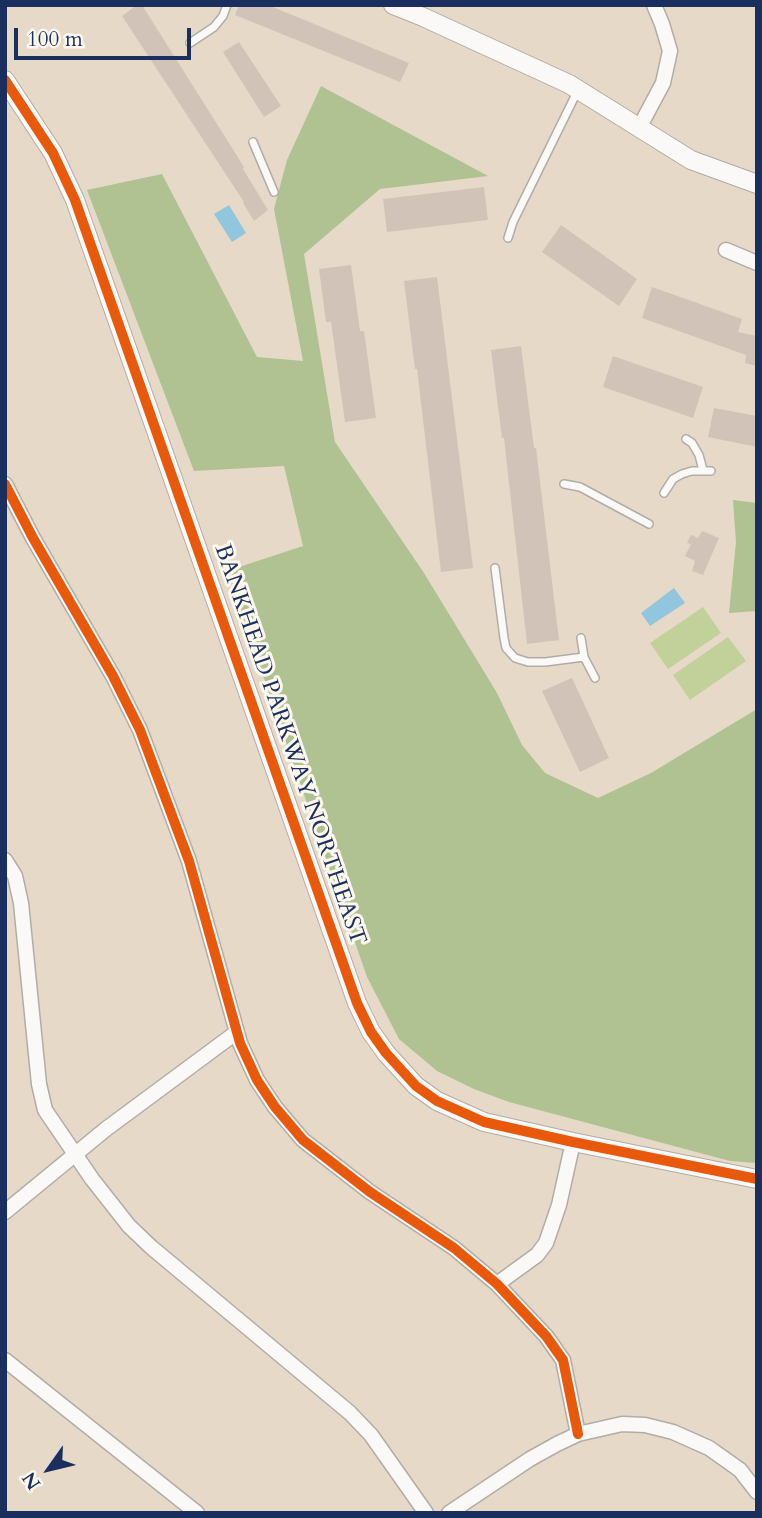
<!DOCTYPE html>
<style>
body{margin:0}
#map{position:relative;width:762px;height:1518px;overflow:hidden;background:#e6d9c8;font-family:Cardo,serif}
canvas{display:block}
.frame{position:absolute;inset:0;border:7px solid #1b2f5e;pointer-events:none}
.north{position:absolute;left:14px;top:1434px;width:70px;height:70px;-webkit-text-stroke:5px #fbf7ec;paint-order:stroke;rotate:236deg;font-size:19px;font-weight:700;line-height:28px;text-align:center;color:#1b2f5e}
.north::after{content:'';display:block;margin:auto;width:24px;height:32px;background:#1b2f5e;clip-path:polygon(50% 0,100% 100%,50% 72%,0 100%)}
.scale{position:absolute;left:14px;top:28px;width:177px;height:32px;box-sizing:border-box;border:4px solid #1b2f5e;border-top:0;padding-left:9px;font-size:21px;line-height:24px;white-space:nowrap;color:#1b2f5e;-webkit-text-stroke:5px #fbf7ec;paint-order:stroke}
</style>
<div id="map">
<canvas width="762" height="1518"></canvas>
<div class="frame"></div>
<div class="north">N</div>
<div class="scale">100 m</div>
</div>
<script>
const c = document.querySelector('canvas').getContext('2d');
c.lineJoin = 'round';
function fillPath(path, color) { c.fillStyle = color; c.fill(path, 'evenodd'); }
const toPath = rows => new Path2D(rows.map(r => 'M' + r).join(''));
function trace(path, color, width, dash) { c.strokeStyle = color; c.lineWidth = width; c.lineCap = dash ? 'butt' : 'round'; c.setLineDash(dash || []); c.stroke(path); }
function label(font, color, halo, rows, align = 'center') {
  c.font = font + ' Cardo,serif'; c.lineWidth = 6; c.setLineDash([]); c.textBaseline = 'middle'; c.strokeStyle = halo; c.fillStyle = color; for (const [text, x, y, turn = 0] of rows) {
    c.save(); c.translate(x, y); c.rotate((+turn || 0) * Math.PI / 180); c.textAlign = isNaN(turn) ? turn : align; if (halo) c.strokeText(text, 0, 0); c.fillText(text, 0, 0); c.restore();
  }
}
const green = toPath([
 [703,607,721,633,668,669,650,643],
 [728,637,746,661,690,700,673,675]
]);
const forest = toPath([
 [321,86,488,176,380,189,304,254,335,442,424,573,497,693,522,745,545,773,598,798,651,773,757,709,757,1163,730,1161,509,1102,474,1089,437,1071,399,1039,367,977,227,571,303,546,284,466,194,471,87,190,162,174,257,357,303,361,274,209,287,160],
 [733,500,757,503,757,611,729,613,736,542]
]);
const water = toPath([
 [229,205,246,233,232,242,214,214],
 [674,588,685,603,650,626,641,613]
]);
const building = toPath([
 [137,5,142,5,244,167,243,169,268,210,254,221,243,203,244,202,122,16],
 [239,5,268,5,409,63,400,82,235,15],
 [239,42,281,106,264,117,223,52],
 [484,187,488,220,387,232,383,199],
 [561,225,637,279,619,306,542,252],
 [351,265,360,331,364,331,376,418,345,422,331,322,326,322,319,269],
 [437,277,473,568,441,572,417,369,415,369,404,281],
 [652,287,742,319,738,332,757,336,757,366,745,363,746,355,642,318],
 [521,346,534,448,536,448,559,640,527,644,504,438,502,438,491,350],
 [613,356,703,387,693,418,603,387],
 [714,408,757,416,757,447,708,437],
 [702,531,719,538,703,575,692,571,695,561,685,556,691,544,687,543,691,535,698,538],
 [572,678,609,758,580,772,542,691]
]);
const service = toPath([
 [190,43,214,27,223,16,227,5],
 [253,142,274,192],
 [508,238,513,222,578,90],
 [686,439,692,443,699,455,703,470],
 [564,484,580,487,649,524],
 [664,493,673,479,682,474,692,471,711,471],
 [495,568,504,638,506,648,515,658,528,662,545,662,584,657],
 [581,638,584,657,595,678]
]);
const minor = toPath([
 [639,128,663,83,670,51,662,24,654,5],
 [726,250,757,263],
 [5,484,33,538,113,676,140,730,189,861,240,1043,257,1080,275,1107,303,1140,370,1192,454,1248,497,1284,546,1336,563,1360,578,1434],
 [5,860,15,876,21,903,39,1084,45,1110,92,1179,129,1226,151,1247,350,1413,371,1435,426,1513],
 [5,1212,106,1129,237,1032],
 [497,1284,537,1255,546,1243,559,1205,573,1142],
 [5,1360,197,1513],
 [449,1513,530,1459,557,1444,578,1434,622,1424,645,1425,673,1432,709,1448,740,1470,757,1492]
]);
const tertiary = toPath([
 [393,5,423,17,569,84,691,160,757,184],
 [5,80,53,153,75,200,357,1003,371,1032,386,1053,416,1086,437,1101,484,1122,573,1142,757,1179]
]);
const cycleway = toPath([
 [5,80,53,153,75,200,357,1003,371,1032,386,1053,416,1086,437,1101,484,1122,573,1142,757,1179],
 [5,484,33,538,113,676,140,730,189,861,240,1043,257,1080,275,1107,303,1140,370,1192,454,1248,497,1284,546,1336,563,1360,578,1434]
]);
const streetNames = [
 ["BANKHEAD PARKWAY NORTHEAST",289,745,71]
];
fillPath(green, '#c2d099');
fillPath(forest, '#b0c192');
fillPath(water, '#92c5de');
fillPath(building, '#d2c3b9');
trace(service, '#b2aca6', 10);
trace(minor, '#b2aca6', 17);
trace(tertiary, '#b2aca6', 20);
trace(service, '#fbf9f7', 7);
trace(minor, '#fbf9f7', 14);
trace(tertiary, '#fbf9f7', 18);
trace(cycleway, '#e8590c', 10);
label('23px', '#1b2f5e', '#fbf7ec', streetNames);
</script>
